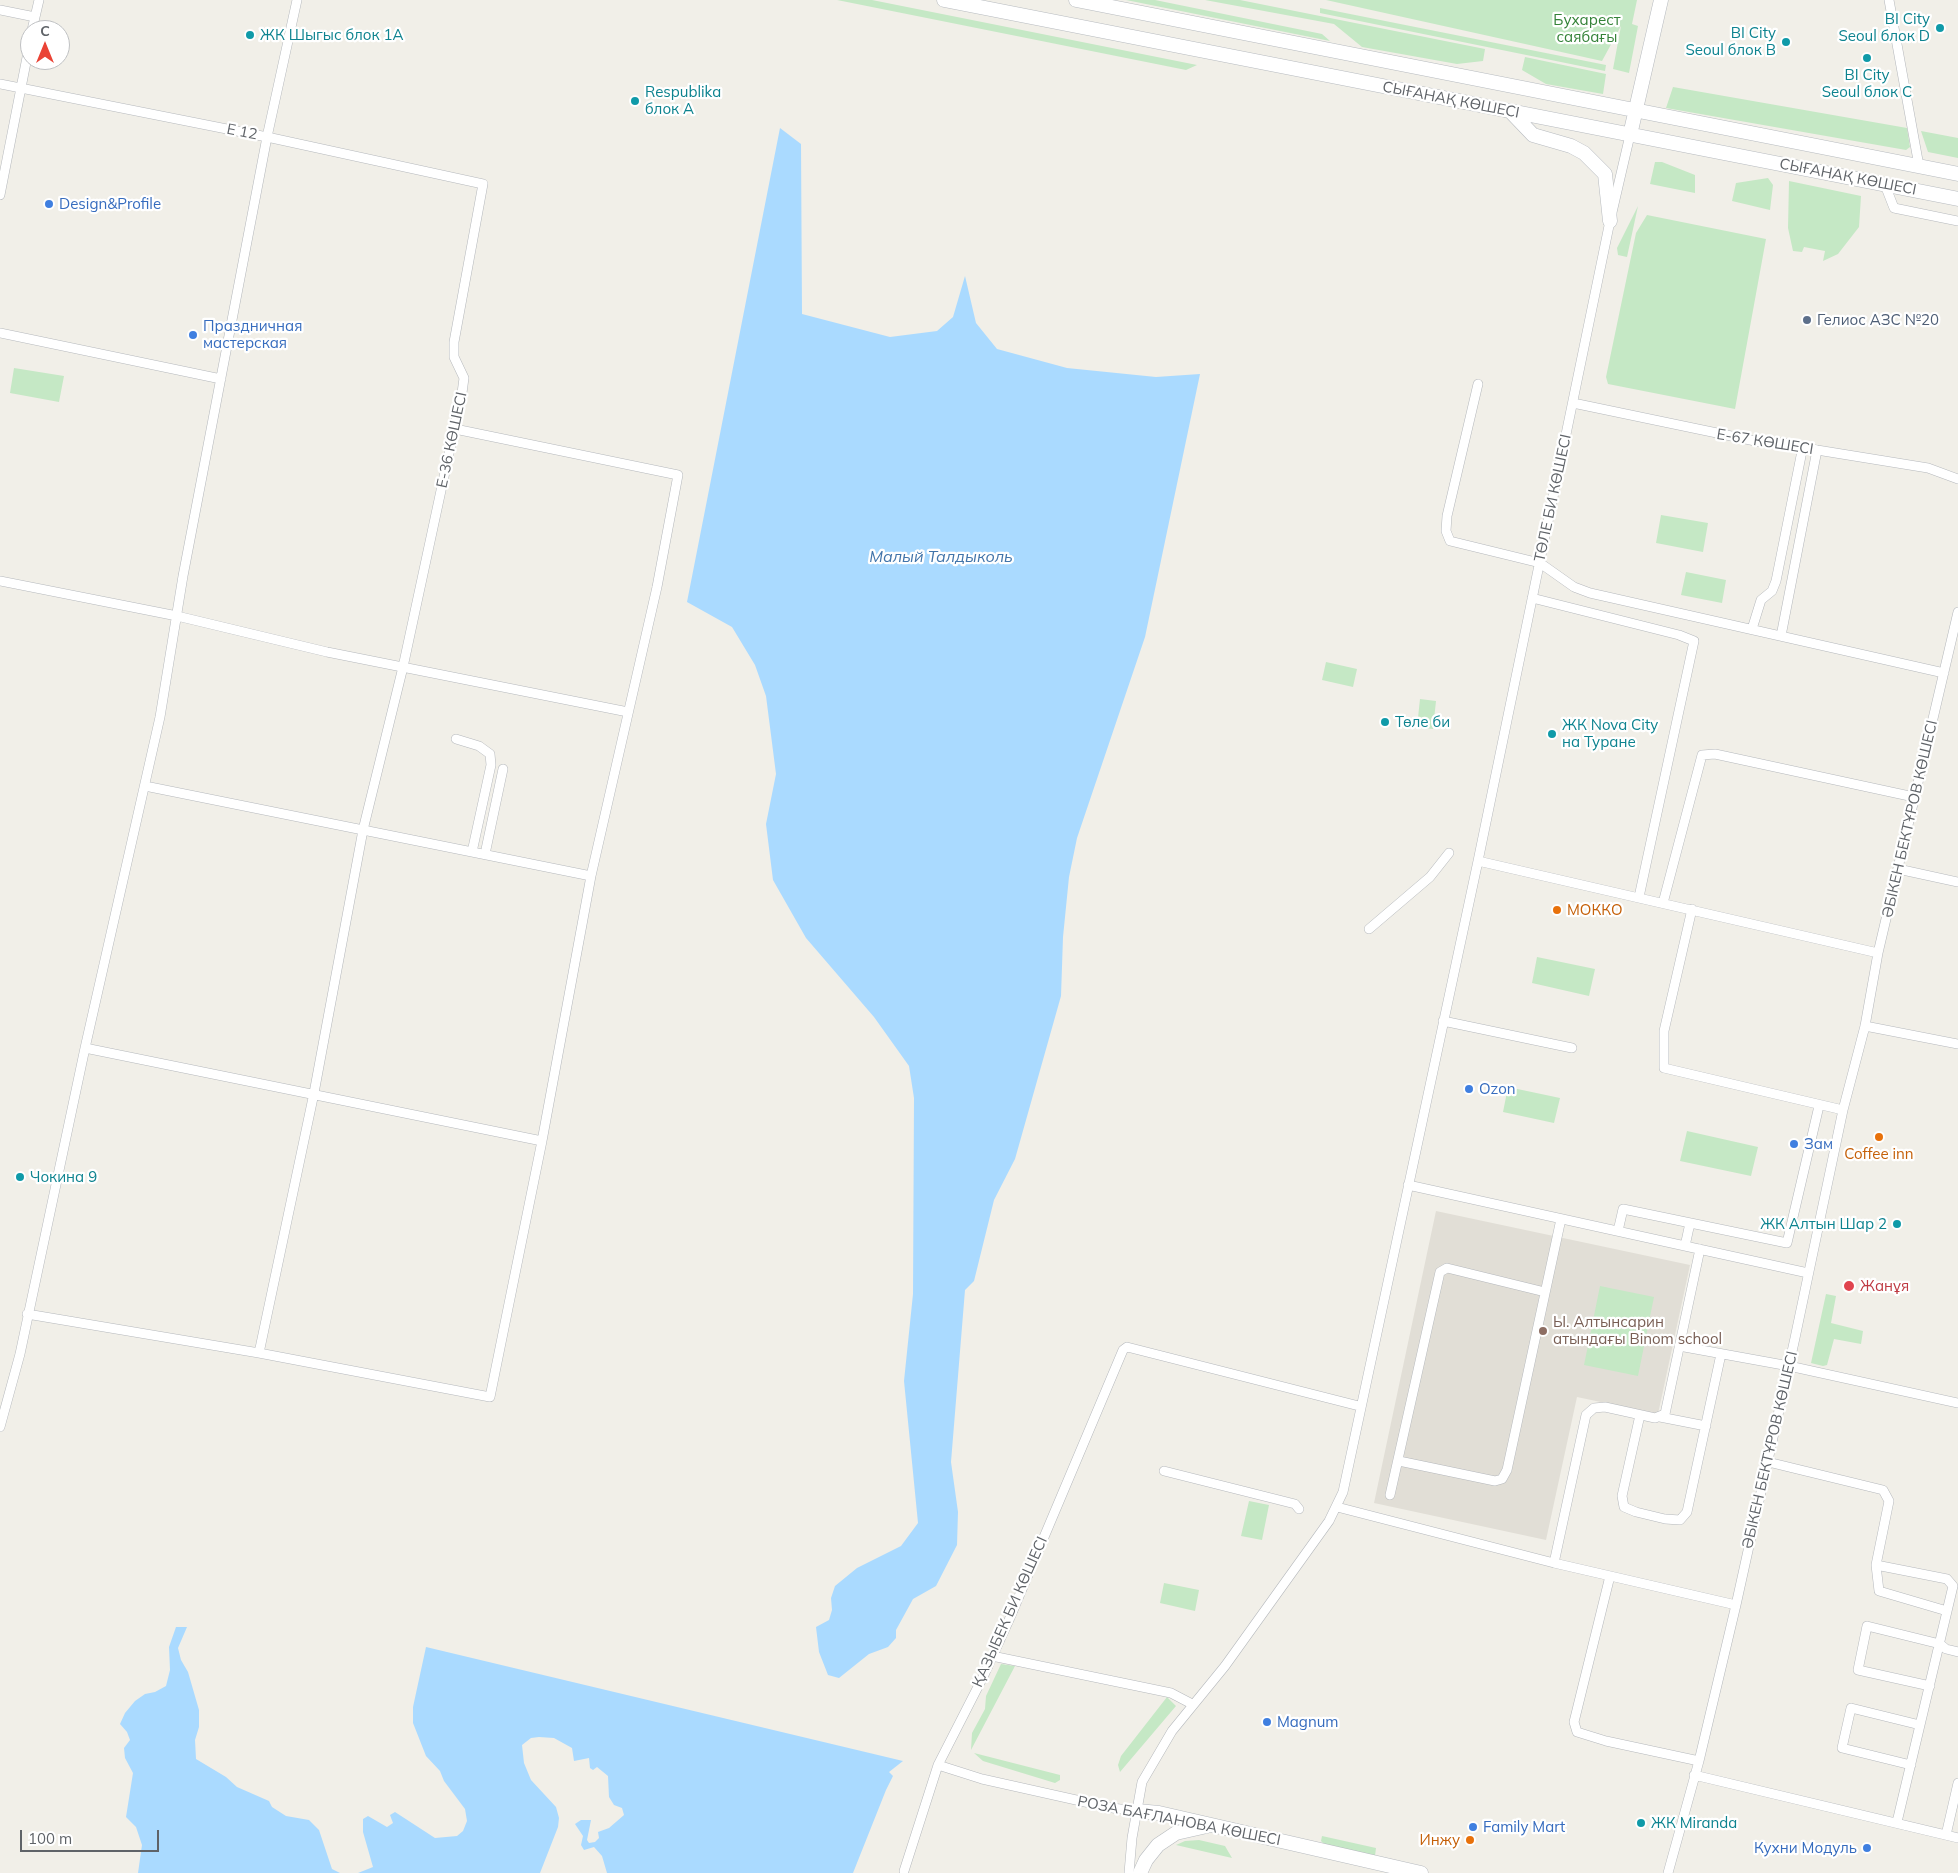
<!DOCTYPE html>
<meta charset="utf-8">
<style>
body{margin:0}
#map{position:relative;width:1958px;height:1873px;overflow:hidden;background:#f1efe8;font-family:Mulish,sans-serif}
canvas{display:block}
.north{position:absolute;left:20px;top:20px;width:50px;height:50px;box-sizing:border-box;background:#fff;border:1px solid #bfc1c3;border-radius:50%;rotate:0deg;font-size:14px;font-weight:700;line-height:20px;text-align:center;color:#5f6368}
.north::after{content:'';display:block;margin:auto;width:18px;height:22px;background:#ea4335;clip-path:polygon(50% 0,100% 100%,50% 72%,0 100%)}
.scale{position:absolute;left:20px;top:1830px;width:139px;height:22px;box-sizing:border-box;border:2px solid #5f6368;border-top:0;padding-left:6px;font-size:15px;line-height:18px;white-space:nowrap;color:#5f6368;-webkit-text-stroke:4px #fff;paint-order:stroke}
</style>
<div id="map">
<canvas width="1958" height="1873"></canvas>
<div class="north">С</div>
<div class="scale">100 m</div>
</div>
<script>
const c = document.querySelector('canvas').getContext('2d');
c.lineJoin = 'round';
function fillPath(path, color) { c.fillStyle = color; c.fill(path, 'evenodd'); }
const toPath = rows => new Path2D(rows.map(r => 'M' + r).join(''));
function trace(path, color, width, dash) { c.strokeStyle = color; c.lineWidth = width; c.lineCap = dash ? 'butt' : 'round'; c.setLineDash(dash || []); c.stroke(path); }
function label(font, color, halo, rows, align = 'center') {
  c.font = font + ' Mulish,sans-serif'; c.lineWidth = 4.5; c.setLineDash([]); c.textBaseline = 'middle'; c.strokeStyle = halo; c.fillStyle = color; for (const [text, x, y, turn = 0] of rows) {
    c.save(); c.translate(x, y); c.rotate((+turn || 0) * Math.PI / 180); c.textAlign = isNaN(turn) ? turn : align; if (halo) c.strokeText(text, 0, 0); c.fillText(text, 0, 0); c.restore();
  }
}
const education = toPath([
 [1436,1211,1690,1265,1658,1414,1577,1397,1546,1540,1374,1503]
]);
const green = toPath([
 [837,0,872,0,1197,65,1186,70],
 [1126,0,1155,0,1322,34,1330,41],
 [1205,0,1240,0,1485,49,1483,61,1457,64,1362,47,1334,24],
 [1326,0,1637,0,1632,24,1638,26,1629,73,1613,69,1621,26,1602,61],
 [1320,8,1606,65,1605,71,1320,13],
 [1525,57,1606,74,1603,94,1546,84,1522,70],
 [1673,87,1907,128,1910,147,1906,150,1666,108],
 [1921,131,1958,138,1958,158,1928,152],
 [1655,162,1662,162,1695,175,1695,193,1650,184],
 [1768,178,1773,185,1770,210,1732,201,1736,183],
 [1789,181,1861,196,1859,227,1838,254,1823,261,1825,251,1804,247,1802,252,1793,251,1788,228],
 [1638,206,1627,257,1618,255,1617,248],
 [1647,215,1766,239,1735,409,1608,384,1606,377,1636,233],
 [14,368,64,376,59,402,10,393],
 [1661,515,1708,523,1703,552,1656,543],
 [1686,572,1726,580,1722,603,1681,595],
 [1326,662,1357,669,1353,687,1322,680],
 [1420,699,1436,701,1433,729,1417,727],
 [1537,957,1595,969,1589,996,1532,983],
 [1508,1087,1560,1098,1554,1123,1503,1112],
 [1687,1131,1758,1147,1751,1176,1680,1161],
 [1600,1286,1654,1297,1638,1376,1584,1365],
 [1826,1294,1836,1296,1831,1323,1863,1331,1861,1344,1834,1339,1827,1365,1823,1366,1811,1363],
 [1249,1501,1269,1505,1262,1540,1241,1536],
 [1164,1583,1199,1590,1195,1611,1160,1603],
 [1001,1664,1015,1666,971,1750,972,1733,985,1709,986,1696],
 [1167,1697,1176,1706,1120,1772,1118,1765,1121,1756],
 [974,1753,1060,1775,1060,1780,1055,1783,983,1761],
 [1322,1836,1376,1848,1375,1856,1324,1844,1321,1841],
 [1199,1840,1225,1846,1232,1858,1176,1845,1185,1841]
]);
const water = toPath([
 [780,128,801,144,802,314,890,337,937,331,953,317,965,276,976,323,997,349,1067,368,1156,377,1200,374,1145,637,1077,838,1069,877,1063,937,1061,996,1015,1159,994,1200,974,1281,965,1290,951,1462,958,1512,957,1545,936,1586,913,1599,896,1630,896,1638,888,1647,869,1654,839,1678,828,1675,819,1652,816,1627,829,1620,832,1610,831,1598,835,1586,857,1568,901,1546,918,1523,904,1381,913,1294,914,1098,909,1066,874,1017,806,938,773,880,766,824,776,774,766,696,755,665,732,627,687,602],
 [176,1627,187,1627,178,1648,181,1660,188,1672,199,1710,199,1727,195,1740,196,1759,226,1777,237,1787,269,1801,272,1807,286,1816,309,1820,319,1830,332,1869,340,1873,138,1873,142,1845,136,1827,126,1817,133,1773,125,1758,124,1748,130,1740,127,1732,120,1724,125,1713,135,1701,145,1694,155,1692,166,1686,170,1670,169,1647],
 [426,1647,903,1761,889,1772,893,1776,886,1790,853,1873,607,1873,602,1856,594,1847,584,1850,581,1845,583,1836,575,1824,581,1820,591,1820,587,1840,589,1843,595,1842,599,1838,598,1832,609,1828,624,1815,622,1808,614,1805,609,1797,608,1776,597,1767,593,1770,590,1768,589,1758,574,1761,572,1748,554,1738,539,1737,531,1738,522,1745,524,1763,531,1780,556,1807,559,1818,558,1827,540,1873,358,1873,373,1867,363,1832,363,1819,368,1816,387,1827,393,1823,390,1815,395,1812,435,1838,457,1836,463,1831,467,1821,465,1809,444,1781,440,1771,426,1756,413,1723,413,1707]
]);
const street = toPath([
 [1889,0,1919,166],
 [0,10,35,17],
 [32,30,39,0],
 [0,84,267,137,483,184,454,342,454,357,464,378,462,393,403,667,363,830,314,1093,259,1353,27,1314],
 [1885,185,1894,208,1958,221],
 [0,195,30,42],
 [0,333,221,379],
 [1478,384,1447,516,1446,531,1450,541,1540,563,1574,587,1590,593,1944,673],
 [1573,403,1760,442,1787,443,1817,450,1928,468,1958,479],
 [455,429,678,475,657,587,591,876],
 [0,581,177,616,327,652,628,712],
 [1532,598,1679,635,1694,641,1639,897],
 [1752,629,1761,600,1772,591,1776,581,1803,446],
 [1781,636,1817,450],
 [456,739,479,746,490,754,491,765,472,852],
 [485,854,503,769],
 [1478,861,1878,953],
 [1898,869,1958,882],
 [1663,903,1702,755,1715,754,1914,797],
 [1692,909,1664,1031,1664,1068,1843,1110],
 [1369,929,1430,877,1449,853],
 [1443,1021,1572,1048],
 [1865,1026,1958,1044],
 [85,1048,542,1141,591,876,145,786],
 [1408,1185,1685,1246],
 [1690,1223,1685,1246,1808,1273],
 [1618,1231,1623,1209,1787,1243,1819,1106],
 [1679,1346,1789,1366,1958,1403],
 [259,1353,490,1397,542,1141],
 [1640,1415,1622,1496,1624,1507,1636,1512,1665,1519,1680,1520,1687,1512,1721,1354],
 [1660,1417,1706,1426],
 [0,1427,20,1354,85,1048,160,717,183,576,267,137,297,0],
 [1399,1461,1495,1481,1502,1479,1507,1470,1561,1219],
 [1768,1462,1883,1490,1889,1501,1876,1565,1879,1591,1947,1611],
 [1164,1471,1295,1504,1299,1509],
 [1390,1495,1440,1272,1447,1268,1545,1292],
 [1337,1507,1554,1563,1736,1605],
 [1554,1563,1586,1415,1594,1408,1605,1407,1655,1418,1665,1414,1700,1249],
 [1876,1565,1947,1579,1953,1586,1897,1822],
 [1610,1576,1574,1722,1577,1732,1606,1741,1699,1761],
 [992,1656,1171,1693,1192,1704],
 [1930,1686,1858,1670,1867,1626,1940,1644,1946,1649,1958,1652],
 [938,1765,982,1779,1112,1808,1137,1811],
 [1911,1765,1842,1748,1851,1708,1920,1725],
 [1694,1775,1958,1838],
 [1946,1835,1958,1783],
 [904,1871,938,1765,984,1675,1009,1620,1123,1350,1127,1347,1359,1406],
 [1129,1873,1132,1838,1142,1782,1172,1731,1225,1666,1329,1521,1343,1492,1478,861,1610,221,1630,135],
 [1668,1873,1699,1761,1736,1605,1795,1338,1843,1110,1865,1026,1878,953,1958,612]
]);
const secondary = toPath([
 [944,0,1958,199],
 [1076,0,1958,174],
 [1511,112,1533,135,1571,146,1584,153,1605,174,1610,221],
 [1630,135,1661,0],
 [1137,1811,1159,1813,1421,1873],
 [1140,1873,1146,1860,1158,1845,1176,1833,1207,1826]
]);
const markers = [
 [1940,28,5,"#0f9aa8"],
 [250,35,5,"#0f9aa8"],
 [1786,42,5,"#0f9aa8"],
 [1867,58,5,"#0f9aa8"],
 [635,101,5,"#0f9aa8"],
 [49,204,5,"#3f7fe0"],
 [1807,320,5,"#5c6f8a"],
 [193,335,5,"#3f7fe0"],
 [1385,722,5,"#0f9aa8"],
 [1552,734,5,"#0f9aa8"],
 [1557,910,5,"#e8710a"],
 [1469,1089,5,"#3f7fe0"],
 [1879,1137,5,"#e8710a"],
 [1794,1144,5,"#3f7fe0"],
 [20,1177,5,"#0f9aa8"],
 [1897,1224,5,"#0f9aa8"],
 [1849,1286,6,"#e0444e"],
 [1543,1331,5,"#8d6e63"],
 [1267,1722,5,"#3f7fe0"],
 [1641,1823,5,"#0f9aa8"],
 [1473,1827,5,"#3f7fe0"],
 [1470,1840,5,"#e8710a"],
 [1867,1848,5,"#3f7fe0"]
];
const cultureNames = [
 ["BI City",1930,19,"right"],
 ["Seoul блок D",1930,36,"right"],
 ["BI City",1776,33,"right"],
 ["Seoul блок B",1776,50,"right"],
 ["ЖК Шыгыс блок 1А",260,35],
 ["BI City",1867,75,"center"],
 ["Seoul блок C",1867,92,"center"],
 ["Respublika",645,92],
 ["блок А",645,109],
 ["Төле би",1395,722],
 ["ЖК Nova City",1562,725],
 ["на Туране",1562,742],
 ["Чокина 9",30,1177],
 ["ЖК Алтын Шар 2",1887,1224,"right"],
 ["ЖК Miranda",1651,1823]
];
const parkNames = [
 ["Бухарест",1587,20],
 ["саябағы",1587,37]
];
const streetNames = [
 ["СЫҒАНАҚ КӨШЕСІ",1451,100,11],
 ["E 12",242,132,11],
 ["СЫҒАНАҚ КӨШЕСІ",1848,177,11],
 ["Е-36 КӨШЕСІ",452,440,-78],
 ["Е-67 КӨШЕСІ",1765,442,9],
 ["ТӨЛЕ БИ КӨШЕСІ",1553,498,-78],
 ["ӘБІКЕН БЕКТҰРОВ КӨШЕСІ",1910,819,-77],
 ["ӘБІКЕН БЕКТҰРОВ КӨШЕСІ",1770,1450,-77],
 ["ҚАЗЫБЕК БИ КӨШЕСІ",1010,1612,-66],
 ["РОЗА БАҒЛАНОВА КӨШЕСІ",1179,1821,11]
];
const shopNames = [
 ["Design&Profile",59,204],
 ["Праздничная",203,326],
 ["мастерская",203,343],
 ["Ozon",1479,1089],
 ["Зам",1804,1144],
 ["Magnum",1277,1722],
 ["Family Mart",1483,1827],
 ["Кухни Модуль",1857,1848,"right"]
];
const serviceNames = [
 ["Гелиос АЗС №20",1817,320]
];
const foodNames = [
 ["МОККО",1567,910],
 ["Coffee inn",1879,1154,"center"],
 ["Инжу",1460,1840,"right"]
];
const healthNames = [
 ["Жанұя",1860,1286]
];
const educationNames = [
 ["Ы. Алтынсарин",1553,1322],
 ["атындағы Binom school",1553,1339]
];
const waterNames = [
 ["Малый Талдыколь",941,557]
];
fillPath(education, '#e1ded6');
fillPath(green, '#c5e8c5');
fillPath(water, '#aadaff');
trace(street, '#b5b8bc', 10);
trace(secondary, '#b6babf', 15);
trace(street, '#fff', 9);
trace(secondary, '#fff', 14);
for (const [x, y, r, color] of markers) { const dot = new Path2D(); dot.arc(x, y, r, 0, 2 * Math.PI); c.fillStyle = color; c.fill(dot); trace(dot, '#fff', 2); }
label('15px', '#0d838f', '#fff', cultureNames, 'left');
label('15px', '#348238', '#fff', parkNames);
label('15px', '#5f6368', '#fff', streetNames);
label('15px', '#366cbe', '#fff', shopNames, 'left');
label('15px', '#4e5e75', '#fff', serviceNames, 'left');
label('15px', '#c56008', '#fff', foodNames, 'left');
label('15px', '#be3a42', '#fff', healthNames, 'left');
label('15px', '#785e54', '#fff', educationNames, 'left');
label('italic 16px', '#4174aa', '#fff', waterNames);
</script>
